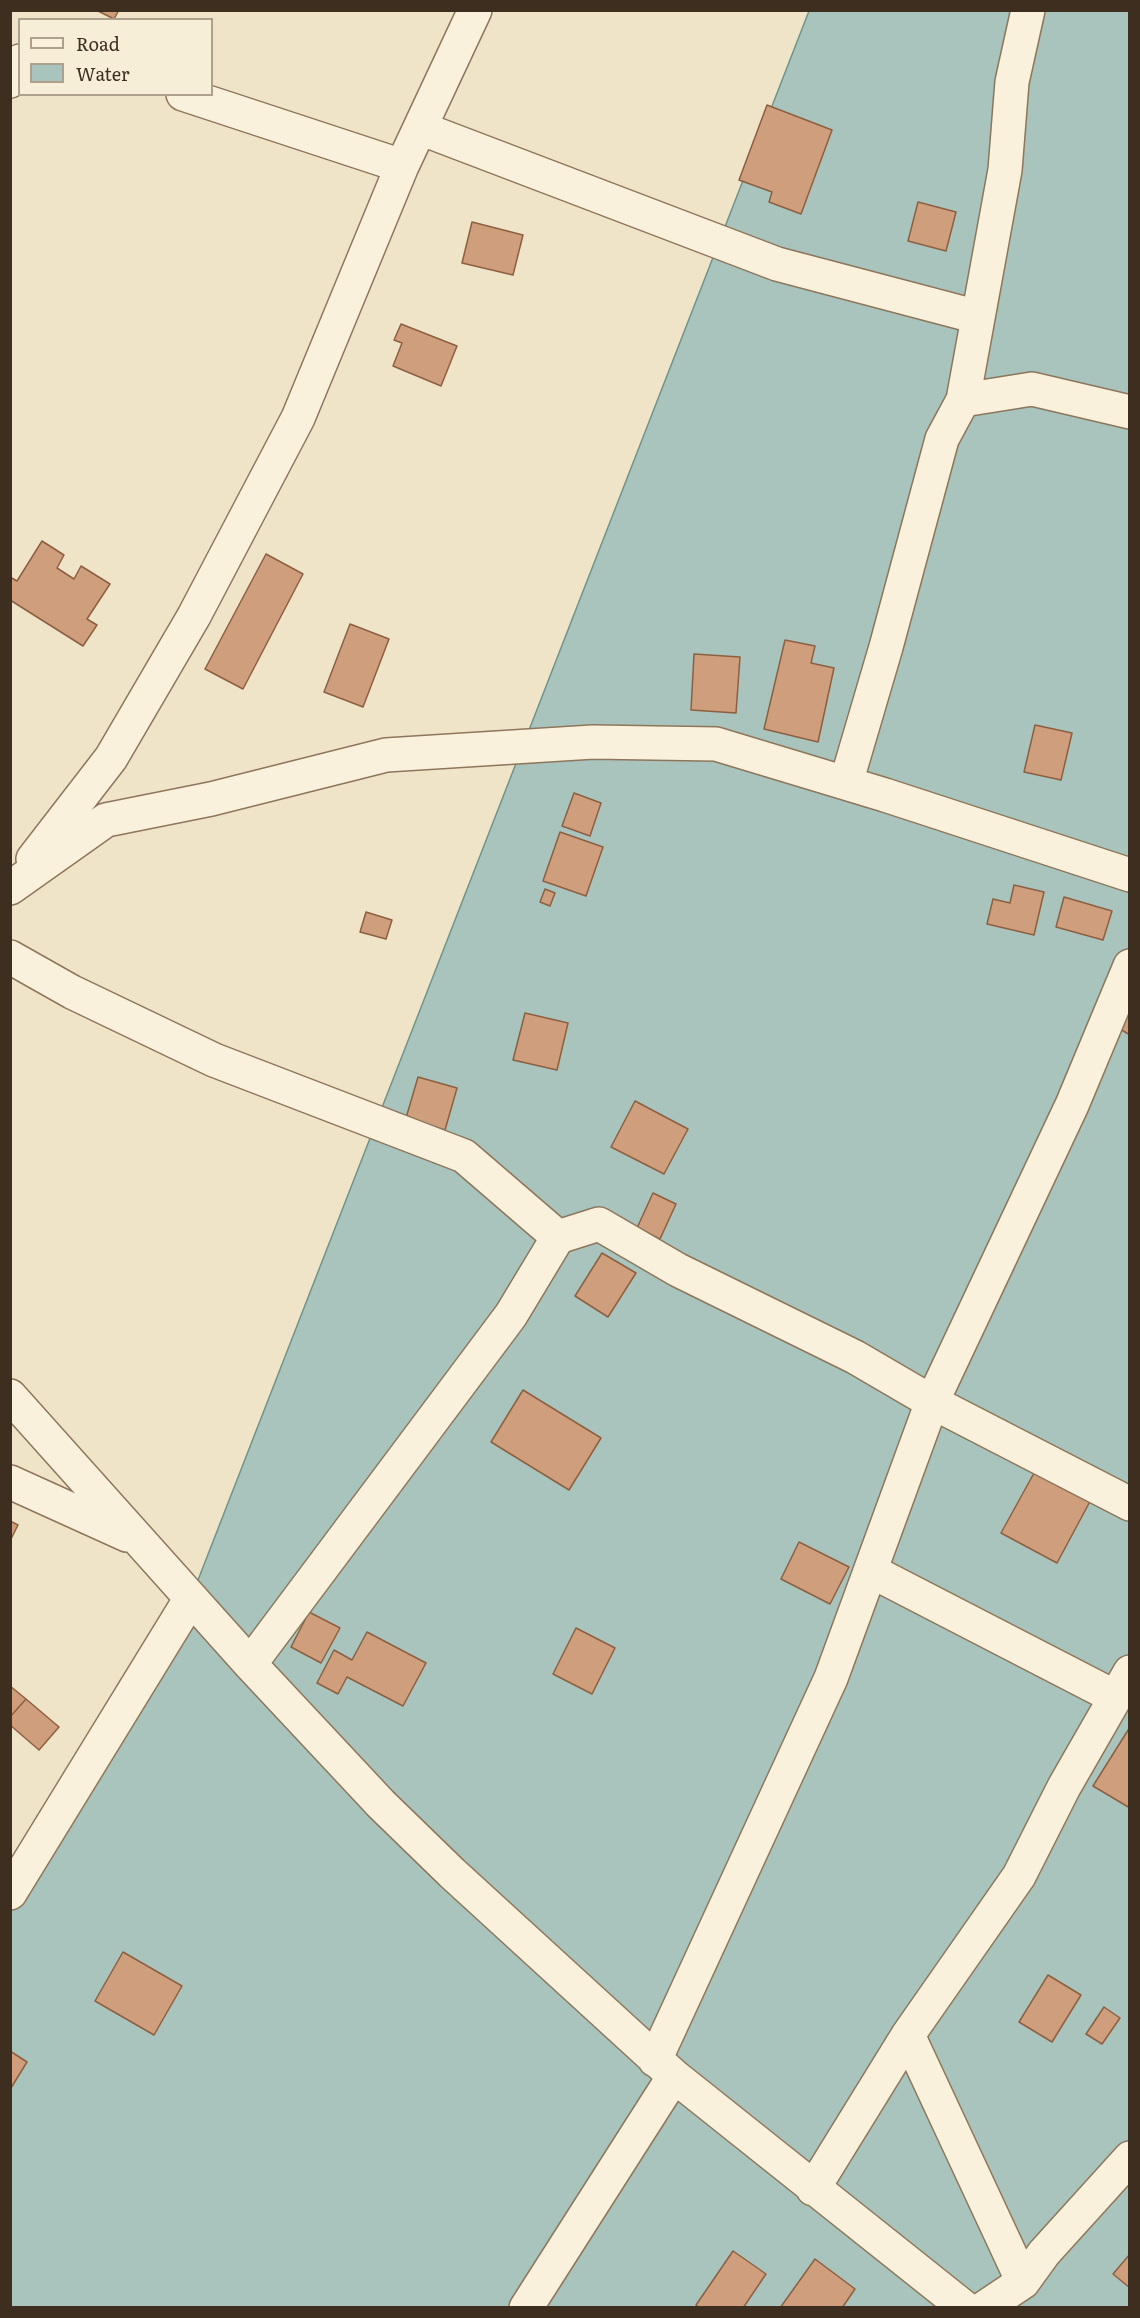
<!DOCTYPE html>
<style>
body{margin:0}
#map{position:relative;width:1140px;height:2318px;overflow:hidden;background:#f0e4c8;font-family:Literata,serif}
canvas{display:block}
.frame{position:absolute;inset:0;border:12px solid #3d2e20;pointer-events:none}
.legend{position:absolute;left:18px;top:18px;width:195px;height:78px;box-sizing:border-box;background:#f7eed8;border:2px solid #ada18e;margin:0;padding:8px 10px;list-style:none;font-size:18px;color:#3d2e20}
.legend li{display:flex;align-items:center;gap:12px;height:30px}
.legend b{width:30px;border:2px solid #ada18e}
</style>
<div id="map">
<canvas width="1140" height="2318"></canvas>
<div class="frame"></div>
<ul class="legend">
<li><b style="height:8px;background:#faf1dc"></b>Road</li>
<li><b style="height:16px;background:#a9c4bc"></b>Water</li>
</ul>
</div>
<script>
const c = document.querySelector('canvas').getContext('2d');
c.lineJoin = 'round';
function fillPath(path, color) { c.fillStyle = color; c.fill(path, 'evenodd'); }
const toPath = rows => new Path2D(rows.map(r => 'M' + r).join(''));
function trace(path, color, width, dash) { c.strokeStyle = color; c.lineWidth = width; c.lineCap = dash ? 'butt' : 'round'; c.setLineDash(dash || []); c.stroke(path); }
const water = toPath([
 [809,11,1129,11,1129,2307,11,2307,10,1893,191,1598,809,11]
]);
const building = toPath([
 [96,10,119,10,114,19,96,10],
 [767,105,832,130,801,214,769,202,772,192,739,180,767,105],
 [918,202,956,212,946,251,908,241,918,202],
 [472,222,523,235,513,275,462,263,472,222],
 [401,324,457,346,441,386,393,366,402,343,394,340,401,324],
 [42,541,64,555,57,568,74,579,81,566,110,584,87,619,97,625,83,646,10,600,10,577,17,581,42,541],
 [266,554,303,574,243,689,205,669,266,554],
 [350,624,389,639,363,707,324,692,350,624],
 [785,640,815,646,811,663,834,668,818,742,764,729,785,640],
 [694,654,740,657,736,713,691,710,694,654],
 [1035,725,1072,733,1061,780,1024,772,1035,725],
 [574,793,601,803,590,836,562,826,574,793],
 [560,832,603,847,586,896,543,881,560,832],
 [1014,885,1044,892,1034,935,987,924,993,899,1010,903,1014,885],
 [545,889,555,893,550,906,540,902,545,889],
 [1064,897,1112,911,1103,940,1056,927,1064,897],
 [366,912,392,920,386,939,360,932,366,912],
 [1130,986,1130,1035,1108,1022,1130,986],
 [525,1013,568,1023,557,1070,513,1060,525,1013],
 [418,1077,457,1088,445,1130,406,1118,418,1077],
 [635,1101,688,1129,664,1174,611,1147,635,1101],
 [653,1193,676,1204,660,1239,637,1228,653,1193],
 [602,1253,636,1273,608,1317,575,1296,602,1253],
 [523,1390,601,1438,569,1490,491,1442,523,1390],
 [1039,1464,1094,1494,1057,1563,1001,1533,1039,1464],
 [10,1521,18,1525,10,1541,10,1521],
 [799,1542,849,1567,830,1604,781,1579,799,1542],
 [309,1612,340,1628,321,1663,291,1647,309,1612],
 [576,1628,615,1648,592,1694,553,1674,576,1628],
 [367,1632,426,1663,403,1706,347,1677,338,1694,317,1683,334,1650,352,1660,367,1632],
 [10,1686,26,1699,10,1717,10,1686],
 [26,1699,59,1727,39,1750,10,1725,10,1717,26,1699],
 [1130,1727,1130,1808,1093,1786,1130,1727],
 [123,1952,182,1986,154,2035,95,2001,123,1952],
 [1048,1975,1081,1995,1052,2042,1019,2022,1048,1975],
 [1104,2007,1120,2018,1102,2044,1086,2034,1104,2007],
 [10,2051,27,2062,11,2088,10,2088,10,2051],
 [733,2251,766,2274,743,2308,700,2308,696,2305,733,2251],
 [1130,2254,1130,2288,1113,2274,1130,2254],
 [815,2259,855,2289,842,2308,780,2308,815,2259]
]);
const minor = toPath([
 [10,81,20,61],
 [183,94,402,166],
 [420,128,777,264,978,317],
 [963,400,1032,389,1130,412],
 [846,783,886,647,942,439,963,400,1005,170,1012,82,1028,10],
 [33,859,111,758,194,616,298,418,402,166,475,10],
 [10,888,106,820,211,799,386,755,593,742,716,744,885,795,1130,875],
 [10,957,72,992,214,1060,464,1156,558,1237],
 [10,1396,250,1664,381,1804,452,1873,674,2076,965,2308],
 [10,1482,127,1535],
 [871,1571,1115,1697],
 [250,1664,511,1315,558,1237,599,1224,678,1270,855,1357,932,1402,1130,1504],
 [10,1893,191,1598],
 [655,2060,831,1678,932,1402,1072,1105,1130,966],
 [813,2189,908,2035],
 [1023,2282,908,2035,1019,1876,1064,1787,1130,1672],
 [526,2308,674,2076],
 [984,2308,1023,2282,1044,2253,1130,2158]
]);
fillPath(water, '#a9c4bc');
trace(water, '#6f938a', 1.5);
fillPath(building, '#cf9f7d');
trace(building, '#8d5f41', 1.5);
trace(minor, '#8d765c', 36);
trace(minor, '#faf1dc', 33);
</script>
